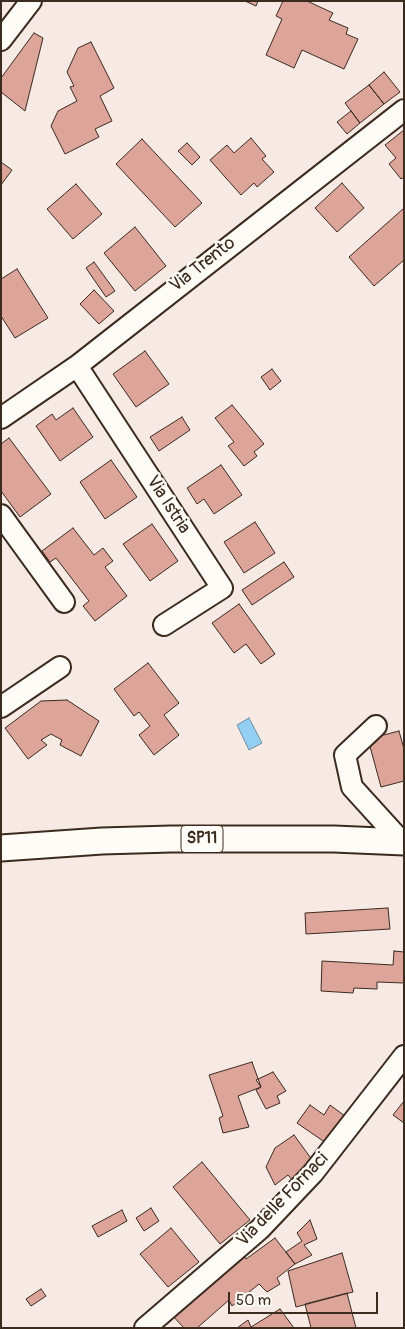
<!DOCTYPE html>
<style>
body{margin:0}
#map{position:relative;width:405px;height:1329px;overflow:hidden;background:#f7eae4;font-family:Pangolin,sans-serif}
canvas{display:block}
.frame{position:absolute;inset:0;border:2px solid #3b2a1e;pointer-events:none}
.scale{position:absolute;left:228px;top:1292px;width:150px;height:22px;box-sizing:border-box;border:2px solid #3b2a1e;border-top:0;padding-left:6px;font-size:15px;line-height:18px;white-space:nowrap;color:#3b2a1e;-webkit-text-stroke:4px #fdfcf7;paint-order:stroke}
</style>
<div id="map">
<canvas width="405" height="1329"></canvas>
<div class="frame"></div>
<div class="scale">50 m</div>
</div>
<script>
const c = document.querySelector('canvas').getContext('2d');
c.lineJoin = 'round';
function fillPath(path, color) { c.fillStyle = color; c.fill(path, 'evenodd'); }
const toPath = rows => new Path2D(rows.map(r => 'M' + r).join(''));
function trace(path, color, width, dash) { c.strokeStyle = color; c.lineWidth = width; c.lineCap = dash ? 'butt' : 'round'; c.setLineDash(dash || []); c.stroke(path); }
function label(font, color, halo, rows, align = 'center') {
  c.font = font + ' Pangolin,sans-serif'; c.lineWidth = 5; c.setLineDash([]); c.textBaseline = 'middle'; c.strokeStyle = halo; c.fillStyle = color; for (const [text, x, y, turn = 0] of rows) {
    c.save(); c.translate(x, y); c.rotate((+turn || 0) * Math.PI / 180); c.textAlign = isNaN(turn) ? turn : align; if (halo) c.strokeText(text, 0, 0); c.fillText(text, 0, 0); c.restore();
  }
}
const water = toPath([
 [249,718,262,743,249,750,237,725,249,718]
]);
const building = toPath([
 [245,1,258,1,256,6,245,1],
 [283,1,307,1,333,13,329,20,348,28,346,34,358,39,344,69,302,50,294,68,266,55,282,19,276,16,283,1],
 [34,33,43,38,25,111,1,92,1,78,34,33],
 [91,42,114,88,100,96,112,121,95,129,99,137,65,154,51,126,58,111,77,101,70,87,74,86,67,72,78,48,91,42],
 [384,72,400,92,384,104,369,85,384,72],
 [369,85,384,104,360,123,345,103,369,85],
 [351,111,360,123,347,134,337,122,351,111],
 [404,130,404,177,401,179,389,164,396,158,385,145,404,130],
 [251,138,266,156,262,159,274,172,257,187,254,183,241,195,210,160,227,145,234,153,251,138],
 [142,139,202,203,175,227,116,164,142,139],
 [187,143,200,157,192,165,178,151,187,143],
 [1,162,12,170,1,185,1,162],
 [342,183,364,208,337,232,315,208,342,183],
 [76,184,102,214,73,239,47,209,76,184],
 [404,208,404,260,374,286,349,257,404,208],
 [135,227,166,266,135,291,104,253,135,227],
 [94,262,115,291,106,297,86,268,94,262],
 [17,269,48,318,15,338,1,316,1,279,17,269],
 [94,290,114,311,99,324,80,304,94,290],
 [145,351,169,384,136,407,113,374,145,351],
 [272,369,281,381,270,390,261,377,272,369],
 [232,405,264,444,254,452,257,456,244,466,228,446,234,442,215,418,232,405],
 [73,408,93,437,60,461,36,426,52,414,56,420,73,408],
 [182,417,190,430,159,451,150,437,182,417],
 [9,438,51,494,20,517,1,491,1,444,9,438],
 [111,460,137,497,105,519,80,482,111,460],
 [221,465,242,495,214,514,204,499,197,504,187,488,221,465],
 [255,522,275,553,244,573,224,542,255,522],
 [152,524,178,561,150,581,123,544,152,524],
 [73,528,94,555,103,548,113,561,105,567,127,596,95,621,83,606,89,601,56,558,50,562,42,551,73,528],
 [284,562,294,577,252,605,242,590,284,562],
 [239,604,275,654,261,664,246,644,234,653,212,623,239,604],
 [148,663,179,703,164,715,179,735,154,755,139,735,150,726,139,712,134,716,114,689,148,663],
 [67,700,99,721,81,756,60,745,62,740,51,734,41,740,47,745,28,759,5,728,41,701,67,700],
 [399,731,404,749,404,781,381,787,368,739,399,731],
 [388,908,390,929,306,934,305,913,388,908],
 [394,951,404,952,404,983,377,982,377,989,354,988,353,993,321,991,322,961,393,965,394,951],
 [252,1062,261,1087,238,1096,249,1127,223,1133,219,1118,223,1116,209,1075,252,1062],
 [273,1072,286,1091,277,1096,280,1103,266,1109,256,1090,261,1087,256,1080,273,1072],
 [404,1101,404,1123,393,1115,404,1101],
 [310,1105,324,1115,330,1105,345,1116,326,1143,297,1123,310,1105],
 [294,1135,313,1161,293,1181,288,1175,275,1185,266,1167,275,1148,294,1135],
 [202,1162,250,1220,220,1244,173,1187,202,1162],
 [151,1208,159,1221,144,1231,136,1218,151,1208],
 [122,1210,127,1221,98,1237,92,1226,122,1210],
 [310,1220,317,1239,304,1245,312,1255,295,1264,286,1252,302,1241,297,1233,310,1220],
 [171,1228,199,1262,168,1287,140,1254,171,1228],
 [275,1238,295,1264,277,1278,280,1284,267,1292,259,1284,232,1306,229,1300,197,1328,184,1328,171,1314,243,1254,246,1259,275,1238],
 [342,1253,353,1292,296,1307,288,1271,342,1253],
 [41,1289,46,1296,31,1306,26,1299,41,1289],
 [347,1293,356,1328,311,1328,305,1304,347,1293],
 [280,1309,294,1328,237,1328,248,1320,251,1327,280,1309]
]);
const minor = toPath([
 [1,40,31,1],
 [77,366,222,588,164,625],
 [1,418,77,366,404,110],
 [1,515,64,602],
 [1,707,60,667],
 [376,726,345,755,352,787,402,842],
 [145,1328,260,1229,313,1173,404,1056]
]);
const major = toPath([
 [1,848,102,841,171,839,334,839,404,842]
]);
const shields = [
 [202,839,42]
];
const shieldNames = [
 ["SP11",202,839]
];
const streetNames = [
 ["Via Trento",203,265,-38],
 ["Via Istria",168,505,57],
 ["Via delle Fornaci",283,1200,-46]
];
fillPath(water, '#93cef3');
trace(water, '#708c9e', 1);
fillPath(building, '#dda49a');
trace(building, '#3b2a1e', 1);
trace(minor, '#3b2a1e', 24);
trace(major, '#3b2a1e', 29);
trace(minor, '#fdfcf7', 20);
trace(major, '#fdfcf7', 25);
for (const [x, y, w] of shields) { const box = new Path2D(); box.roundRect(x - w / 2, y - 13.5, w, 27, 4); c.fillStyle = '#fdfcf7'; c.fill(box); trace(box, '#3b2a1e', 1); }
label('bold 16px', '#3b2a1e', null, shieldNames);
label('18px', '#3b2a1e', '#fdfcf7', streetNames);
</script>
